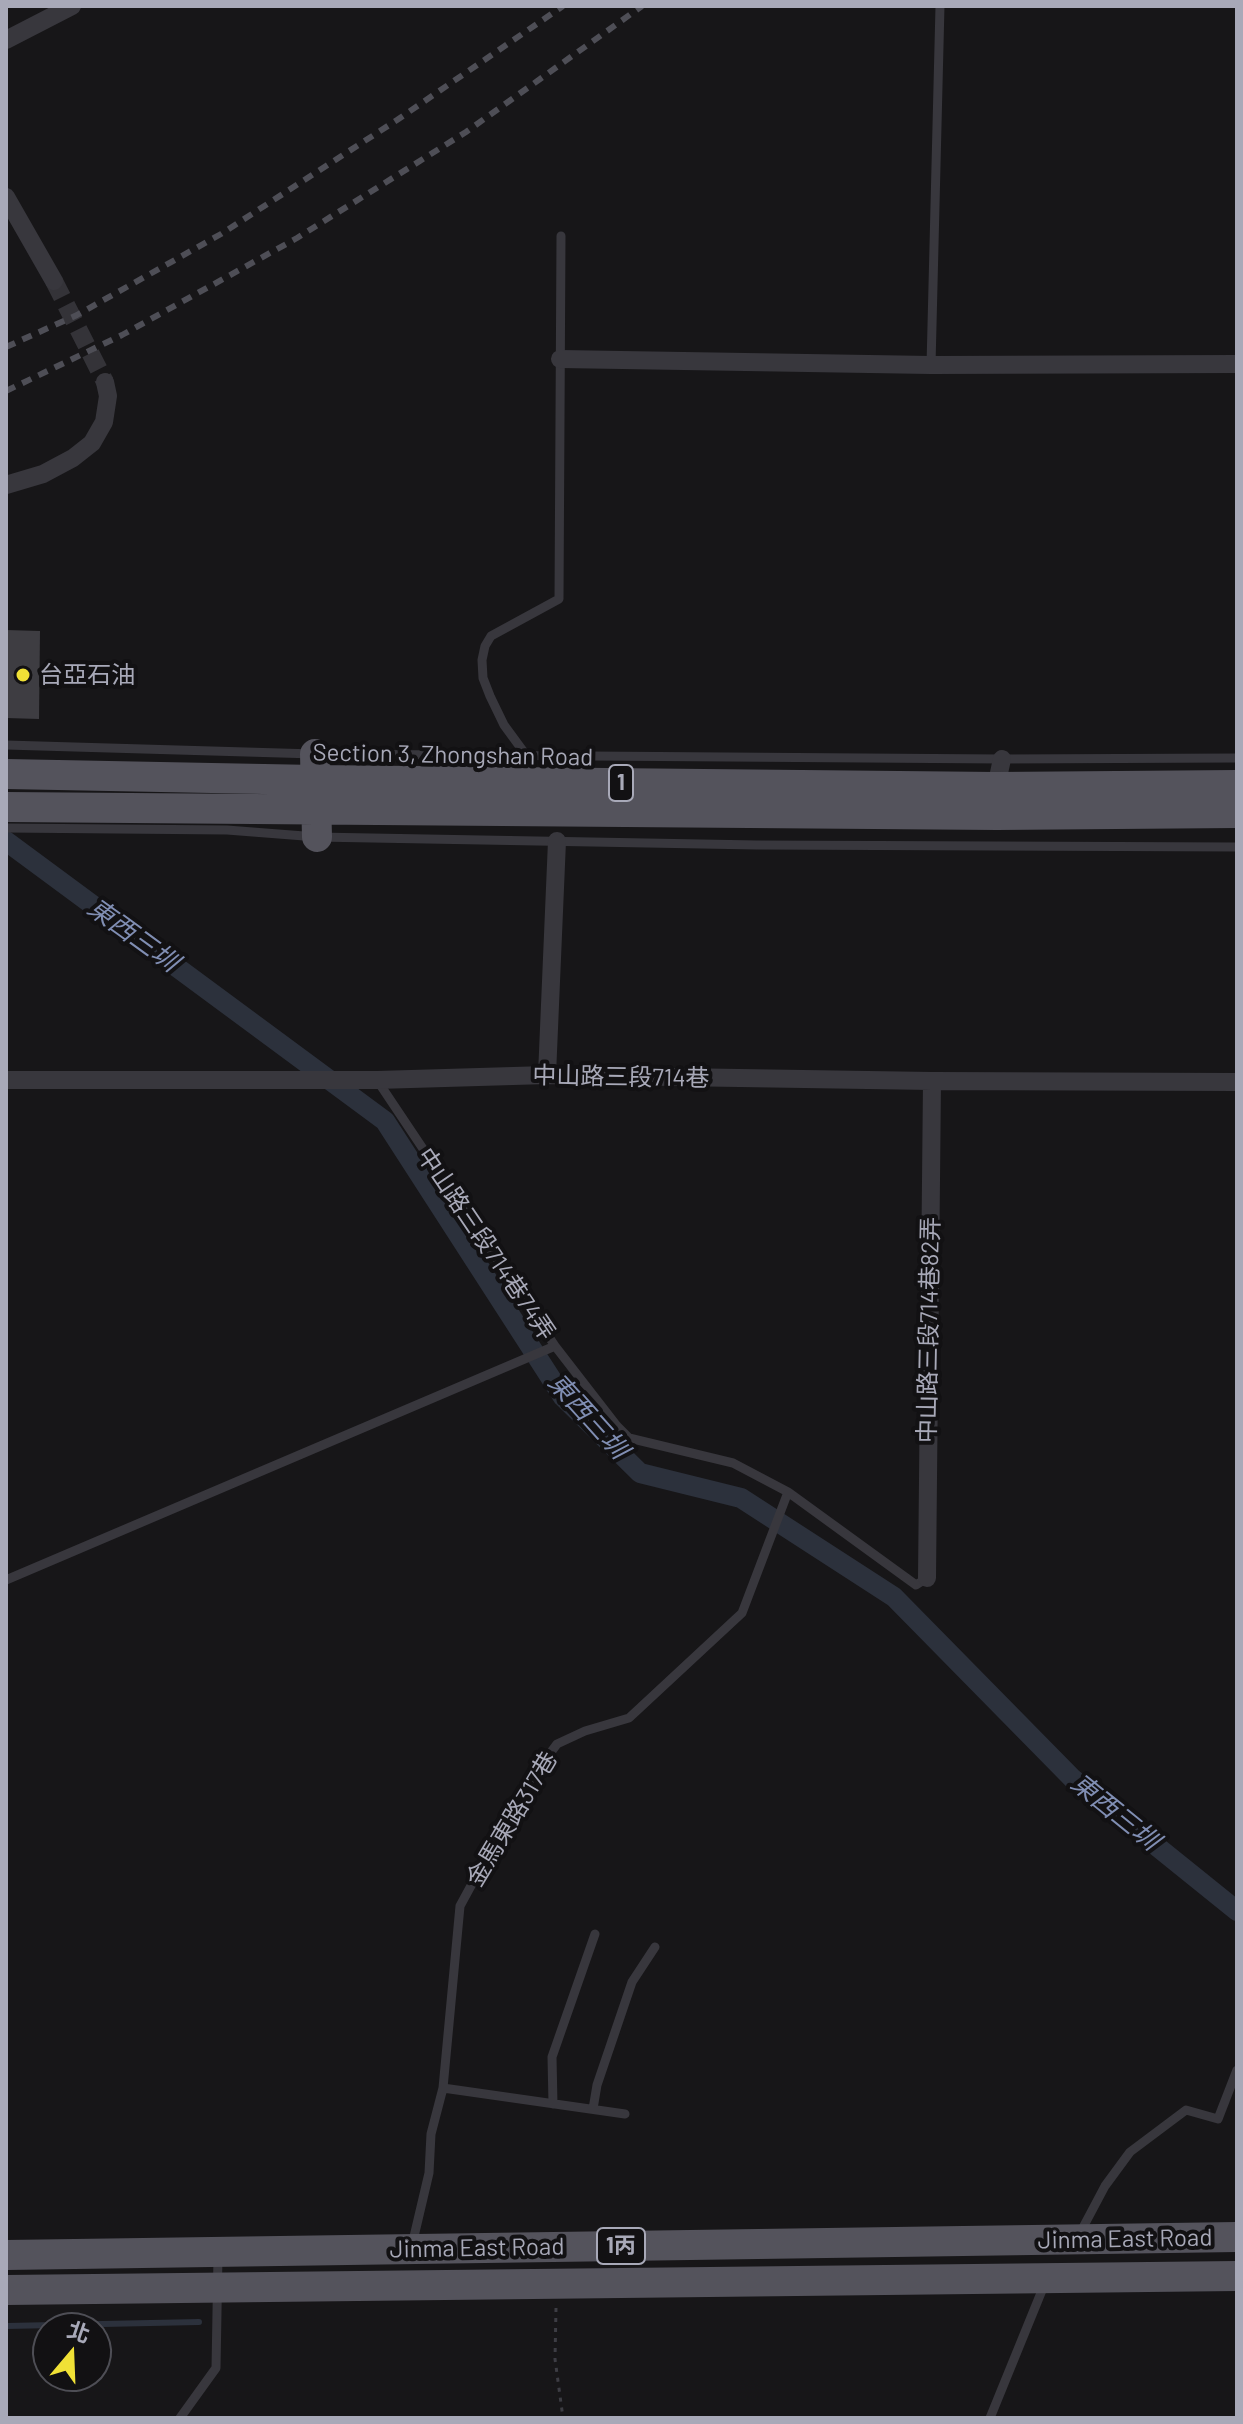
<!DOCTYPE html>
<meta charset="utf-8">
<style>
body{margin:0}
#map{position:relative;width:1243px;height:2424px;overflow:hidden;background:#171618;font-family:Barlow,"Noto Sans TC",sans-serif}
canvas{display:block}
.frame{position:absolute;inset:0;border:8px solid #a8a9b8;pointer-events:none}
.north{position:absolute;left:32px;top:2312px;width:80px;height:80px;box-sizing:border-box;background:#121113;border:2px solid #4e4e55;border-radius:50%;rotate:19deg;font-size:22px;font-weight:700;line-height:32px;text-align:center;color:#a8a9b8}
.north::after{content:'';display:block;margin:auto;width:28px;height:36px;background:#f0e136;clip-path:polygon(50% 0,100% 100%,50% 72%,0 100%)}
</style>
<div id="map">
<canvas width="1243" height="2424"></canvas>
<div class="frame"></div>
<div class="north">北</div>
</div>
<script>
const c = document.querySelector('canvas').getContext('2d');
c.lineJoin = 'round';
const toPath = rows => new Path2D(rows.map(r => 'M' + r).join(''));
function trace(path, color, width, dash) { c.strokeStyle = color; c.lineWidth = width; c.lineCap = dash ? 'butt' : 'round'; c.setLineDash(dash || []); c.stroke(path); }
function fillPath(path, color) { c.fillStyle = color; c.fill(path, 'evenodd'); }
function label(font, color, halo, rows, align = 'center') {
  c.font = font + ' Barlow,"Noto Sans TC",sans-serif'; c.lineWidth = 8; c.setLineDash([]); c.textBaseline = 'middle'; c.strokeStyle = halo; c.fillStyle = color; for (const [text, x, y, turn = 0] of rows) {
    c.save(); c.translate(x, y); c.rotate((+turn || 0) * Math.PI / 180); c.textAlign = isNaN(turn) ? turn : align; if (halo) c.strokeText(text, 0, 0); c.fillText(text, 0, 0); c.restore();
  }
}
const stream = toPath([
 [6,2326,199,2322]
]);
const canal = toPath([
 [6,841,385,1121,563,1397,640,1473,741,1498,894,1597,1072,1778,1237,1911]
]);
const building = toPath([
 [6,630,40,631,39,719,6,718]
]);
const streetTunnel = toPath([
 [54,281,105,382]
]);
const path = toPath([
 [556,2308,555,2359,563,2418]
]);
const lane = toPath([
 [931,365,940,6],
 [6,745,315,754,1002,759,1237,758],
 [526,755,504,725,490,696,483,678,482,660,485,646,491,636,559,599,561,236],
 [6,828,227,830,317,837,757,845,1237,847],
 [377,1080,555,1346,617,1426,629,1438,733,1463,788,1492,916,1585,927,1578],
 [6,1580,555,1346],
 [443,2088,625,2114],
 [553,2104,552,2057,595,1934],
 [593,2109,597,2085,632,1982,655,1947],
 [1079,2235,1105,2186,1130,2152,1186,2110,1218,2119,1237,2070],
 [412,2245,429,2173,431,2134,443,2088,460,1906,523,1790,557,1744,585,1731,629,1718,742,1613,788,1492],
 [180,2418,216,2368,218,2256],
 [990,2418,1045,2283]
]);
const street = toPath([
 [6,40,72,6],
 [6,197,54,281],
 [560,359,931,365,1237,364],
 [6,485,43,474,73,458,92,443,104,422,108,396,105,382],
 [996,787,1002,759],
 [547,1075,557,841],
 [6,1080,377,1080,547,1075,932,1081,1237,1082],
 [927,1578,932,1081]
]);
const primary = toPath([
 [315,754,317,837],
 [6,774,315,780,996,787,1237,785],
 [6,807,997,815,1237,813],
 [6,2255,1237,2237],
 [6,2290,1237,2276]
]);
const rail = toPath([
 [6,347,77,315,221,234,397,120,563,6],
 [6,391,122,335,297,238,466,132,642,6]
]);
const markers = [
 [23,675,8,"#f0e136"]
];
const shields = [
 [621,783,24],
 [621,2246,48]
];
const shieldNames = [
 ["1",621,783],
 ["1丙",621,2246]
];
const poiNames = [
 ["台亞石油",39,675]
];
const streetNames = [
 ["Section 3, Zhongshan Road",453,755,1],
 ["中山路三段714巷",621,1077,1],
 ["中山路三段714巷74弄",486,1244,56],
 ["中山路三段714巷82弄",929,1330,-89],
 ["金馬東路317巷",512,1819,-59],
 ["Jinma East Road",1125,2239,-1],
 ["Jinma East Road",477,2248,-1]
];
const waterNames = [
 ["東西三圳",133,935,36],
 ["東西三圳",588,1416,48],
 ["東西三圳",1115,1812,39]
];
trace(stream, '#2c313c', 6);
trace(canal, '#2c313c', 20);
fillPath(building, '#3e3d42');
trace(streetTunnel, '#343338', 18, [18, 9]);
trace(path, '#3d3d44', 3, [4, 6]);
trace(lane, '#38373d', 9);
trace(street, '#38373d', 18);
trace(primary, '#54535c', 30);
trace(rail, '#4e4e56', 6, [10, 8]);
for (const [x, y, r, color] of markers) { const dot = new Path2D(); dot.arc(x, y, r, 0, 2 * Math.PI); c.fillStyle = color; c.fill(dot); trace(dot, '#121113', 3); }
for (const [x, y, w] of shields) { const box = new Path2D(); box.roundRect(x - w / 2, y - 18, w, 36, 6); c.fillStyle = '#121113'; c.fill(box); trace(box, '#a8a9b8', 2); }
label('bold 22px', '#a8a9b8', null, shieldNames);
label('24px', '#a8a9b8', '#121113', poiNames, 'left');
label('24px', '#a8a9b8', '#121113', streetNames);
label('italic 26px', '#808eb3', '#121113', waterNames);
</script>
